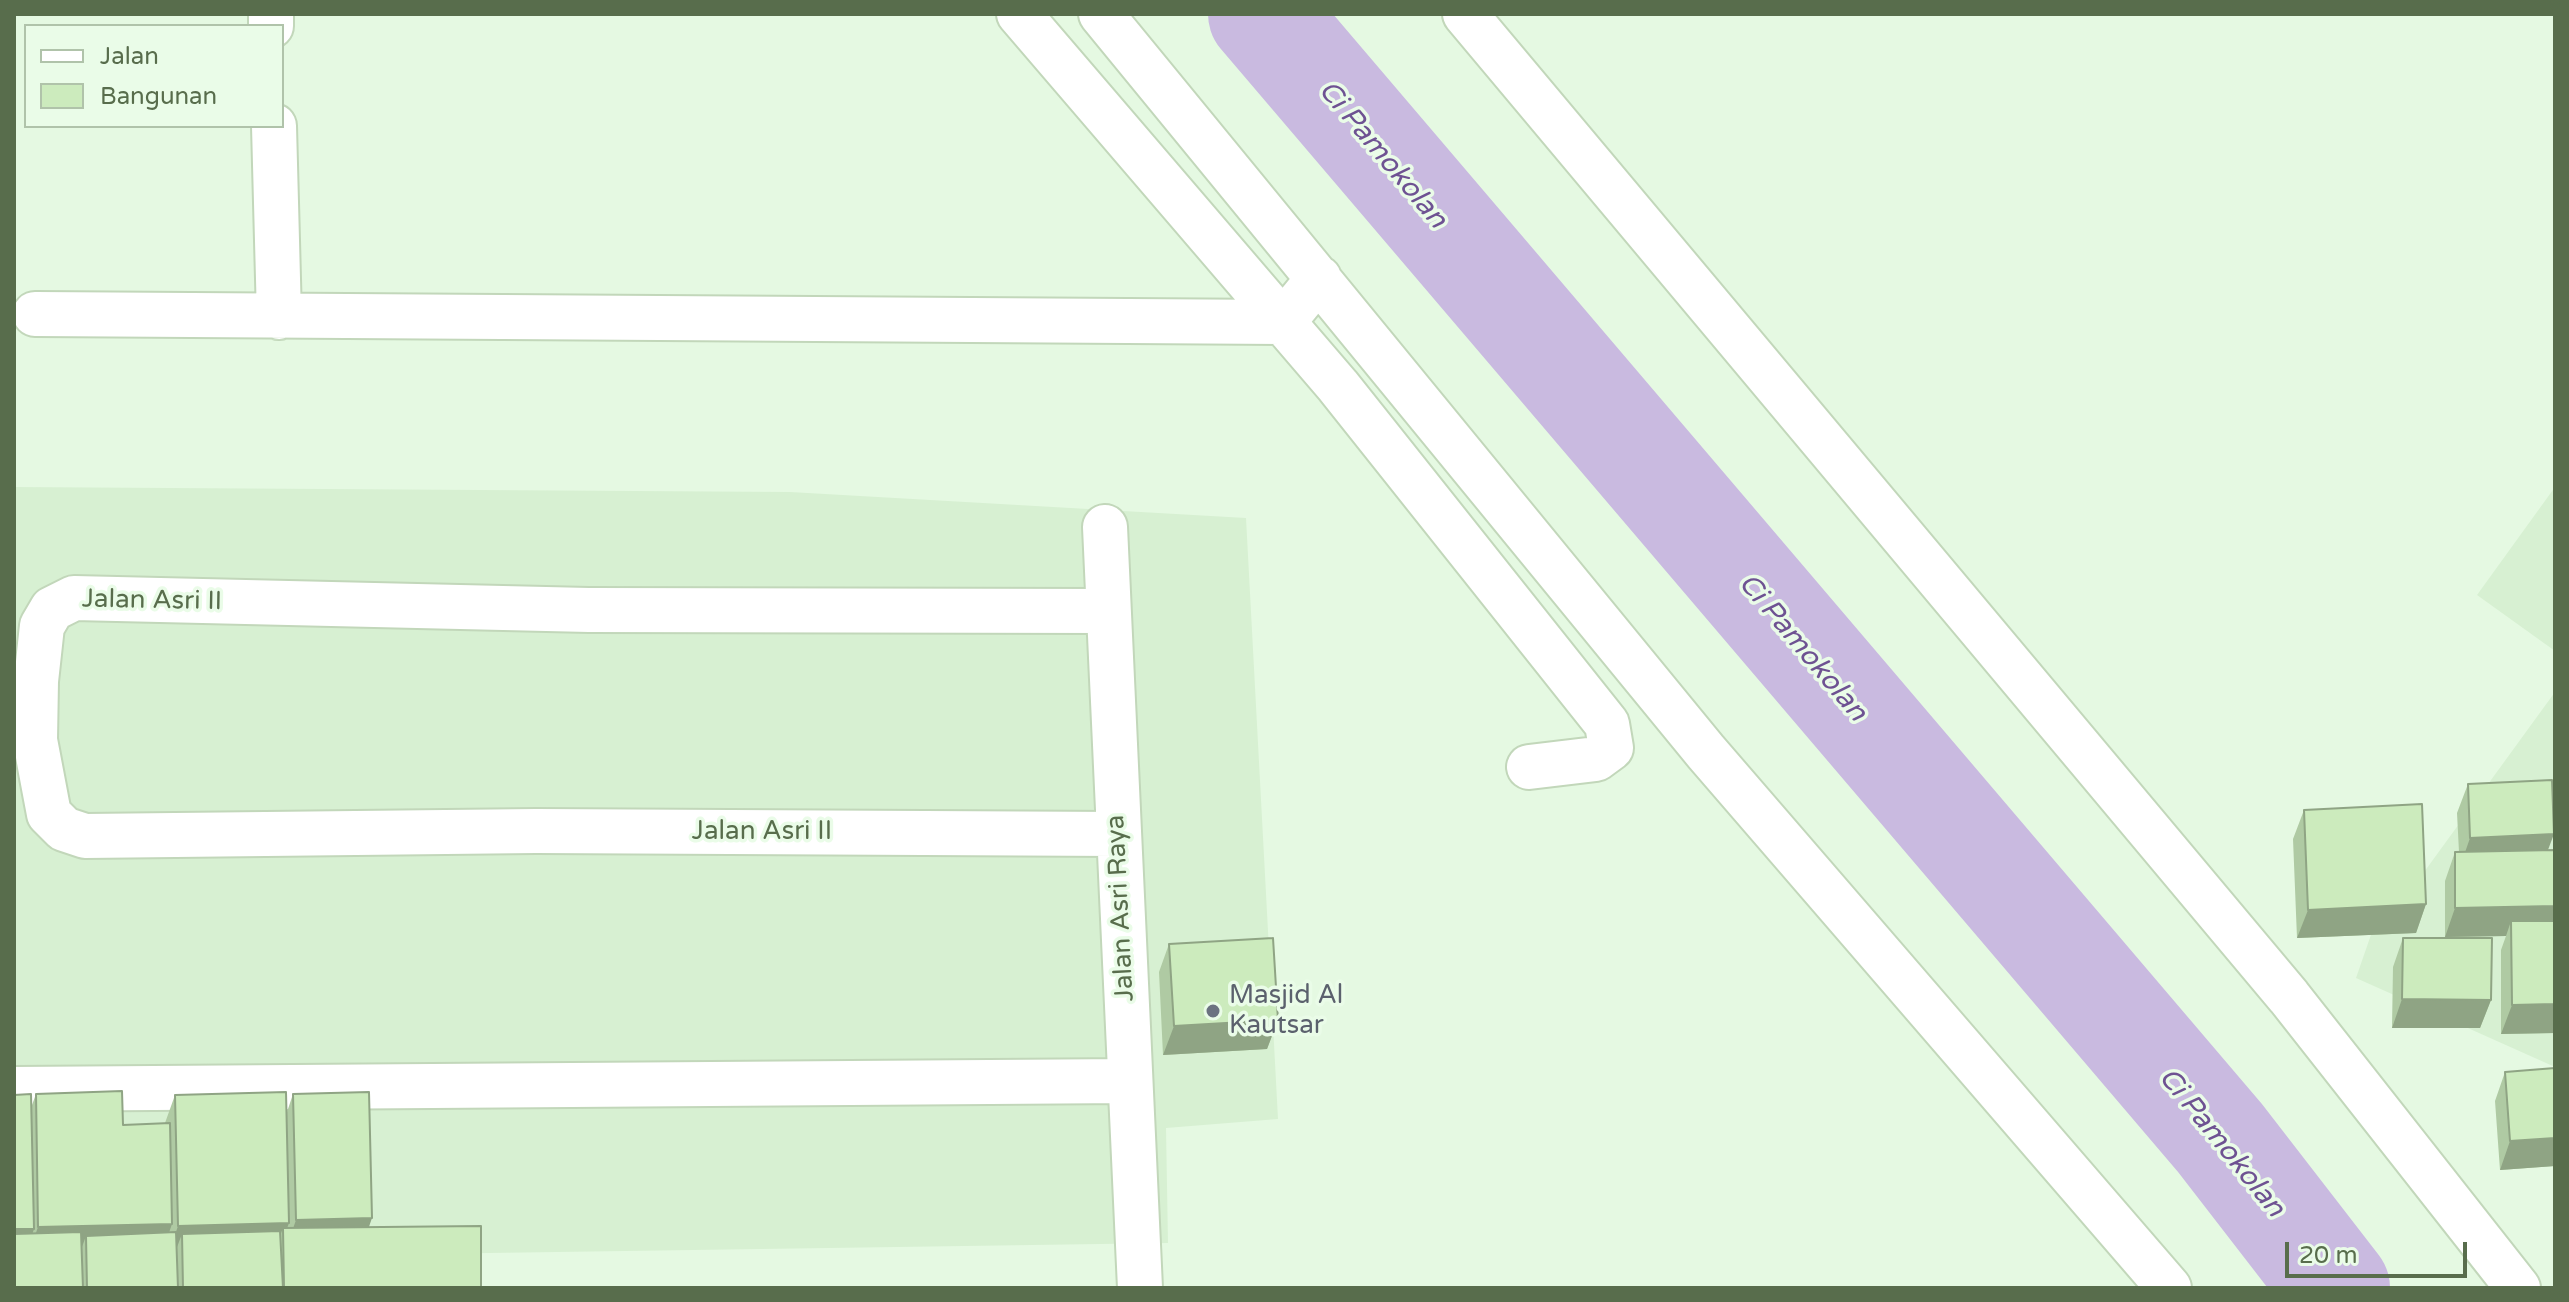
<!DOCTYPE html>
<style>
body{margin:0}
#map{position:relative;width:2569px;height:1302px;overflow:hidden;background:#e5f9e2;font-family:"Varela Round",sans-serif}
canvas{display:block}
.frame{position:absolute;inset:0;border:16px solid #586d4c;pointer-events:none}
.legend{position:absolute;left:24px;top:24px;width:260px;height:104px;box-sizing:border-box;background:#eafce8;border:2px solid #b0c3aa;margin:0;padding:10px 14px;list-style:none;font-size:24px;color:#586d4c}
.legend li{display:flex;align-items:center;gap:16px;height:40px}
.legend b{width:40px;border:2px solid #b0c3aa}
.scale{position:absolute;left:2285px;top:1242px;width:182px;height:36px;box-sizing:border-box;border:4px solid #586d4c;border-top:0;padding-left:10px;font-size:24px;line-height:28px;white-space:nowrap;color:#586d4c;-webkit-text-stroke:6px #eafce8;paint-order:stroke}
</style>
<div id="map">
<canvas width="2569" height="1302"></canvas>
<div class="frame"></div>
<ul class="legend">
<li><b style="height:10px;background:#fff"></b>Jalan</li>
<li><b style="height:22px;background:#ccebbd"></b>Bangunan</li>
</ul>
<div class="scale">20 m</div>
</div>
<script>
const c = document.querySelector('canvas').getContext('2d');
c.lineJoin = 'round';
function fillPath(path, color) { c.fillStyle = color; c.fill(path, 'evenodd'); }
const toPath = rows => new Path2D(rows.map(r => 'M' + r).join(''));
function trace(path, color, width, dash) { c.strokeStyle = color; c.lineWidth = width; c.lineCap = dash ? 'butt' : 'round'; c.setLineDash(dash || []); c.stroke(path); }
function label(font, color, halo, rows, align = 'center') {
  c.font = font + ' "Varela Round",sans-serif'; c.lineWidth = 7; c.setLineDash([]); c.textBaseline = 'middle'; c.strokeStyle = halo; c.fillStyle = color; for (const [text, x, y, turn = 0] of rows) {
    c.save(); c.translate(x, y); c.rotate((+turn || 0) * Math.PI / 180); c.textAlign = isNaN(turn) ? turn : align; if (halo) c.strokeText(text, 0, 0); c.fillText(text, 0, 0); c.restore();
  }
}
const residential = toPath([
 [14,487,790,492,1246,518,1278,1119,1166,1128,1168,1243,14,1260],
 [2555,487,2555,651,2477,595],
 [2555,692,2555,1067,2356,978,2391,877,2411,890]
]);
const river = toPath([
 [1262,14,2220,1138,2336,1288]
]);
const minor = toPath([
 [271,14,271,26],
 [1019,14,1338,386,1607,724,1611,748,1596,759,1529,767],
 [1101,14,1706,752,2169,1288],
 [1465,14,2289,997,2518,1288],
 [274,126,279,317],
 [35,314,1283,322,1319,278],
 [1105,527,1140,1288],
 [1108,611,589,610,74,598,52,609,42,626,36,681,35,740,49,814,64,829,85,836,536,831,1118,834],
 [14,1089,1129,1081]
]);
const wall = toPath([
 [2468,784,2548,850,2555,1033,2501,1034,2501,950,2506,936,2445,937,2445,881,2455,852,2459,852,2457,813],
 [2304,810,2426,904,2416,933,2297,938,2293,839],
 [2403,938,2491,1000,2480,1028,2392,1028,2393,967],
 [1169,944,1278,1020,1267,1049,1163,1055,1159,972],
 [2555,1068,2555,1166,2500,1170,2495,1101,2505,1072],
 [36,1094,123,1125,165,1123,175,1095,287,1112,293,1094,369,1227,481,1288,14,1288,32,1105]
]);
const shadedWall = toPath([
 [2554,834,2543,863,2460,867,2470,838],
 [2426,904,2416,933,2297,938,2308,910],
 [2555,906,2555,935,2511,921,2506,936,2445,937,2455,908],
 [2402,999,2491,1000,2480,1028,2392,1028],
 [2555,1004,2555,1033,2501,1034,2512,1005],
 [1278,1020,1267,1049,1163,1055,1174,1026],
 [2555,1138,2555,1166,2500,1170,2510,1141],
 [372,1218,362,1247,286,1249,296,1220],
 [289,1223,283,1239,283,1228,274,1252,182,1234,174,1255,168,1255,178,1226],
 [172,1224,162,1253,86,1236,79,1255,28,1256,38,1227],
 [14,1229,34,1229,24,1258,14,1258]
]);
const building = toPath([
 [2552,780,2554,834,2470,838,2468,784,2552,780],
 [2422,804,2426,904,2308,910,2304,810,2422,804],
 [2555,850,2555,906,2455,908,2455,852,2555,850],
 [2511,921,2555,921,2555,1004,2512,1005,2511,921],
 [1273,938,1278,1020,1174,1026,1169,944,1273,938],
 [2403,938,2492,938,2491,1000,2402,999,2403,938],
 [2555,1068,2555,1138,2510,1141,2505,1072,2555,1068],
 [122,1091,123,1125,170,1123,172,1224,38,1227,36,1094,122,1091],
 [286,1092,289,1223,178,1226,175,1095,286,1092],
 [369,1092,372,1218,296,1220,293,1094,369,1092],
 [31,1094,34,1229,14,1229,14,1095,31,1094],
 [481,1226,481,1288,284,1288,283,1228,481,1226],
 [280,1231,283,1288,183,1288,182,1234,280,1231],
 [81,1232,83,1288,14,1288,14,1234,81,1232],
 [176,1232,178,1288,87,1288,86,1236,176,1232]
]);
const markers = [
 [1213,1011,8,"#6b7280"]
];
const streetNames = [
 ["Jalan Asri II",152,601,1],
 ["Jalan Asri II",762,832],
 ["Jalan Asri Raya",1121,908,-93]
];
const worshipNames = [
 ["Masjid Al",1229,996],
 ["Kautsar",1229,1026]
];
const waterNames = [
 ["Ci Pamokolan",1382,155,50],
 ["Ci Pamokolan",1802,648,50],
 ["Ci Pamokolan",2221,1143,51]
];
fillPath(residential, '#d7f0d2');
trace(river, '#c9bae0', 108);
trace(minor, '#c2d7ba', 48);
trace(minor, '#fff', 44);
fillPath(wall, '#afcaa3');
fillPath(shadedWall, '#8fa484');
fillPath(building, '#ccebbd');
trace(building, '#8fa484', 2);
for (const [x, y, r, color] of markers) { const dot = new Path2D(); dot.arc(x, y, r, 0, 2 * Math.PI); c.fillStyle = color; c.fill(dot); trace(dot, '#eafce8', 3); }
label('26px', '#586d4c', '#eafce8', streetNames);
label('26px', '#5b616d', '#eafce8', worshipNames, 'left');
label('italic 28px', '#6e5292', '#eafce8', waterNames);
</script>
